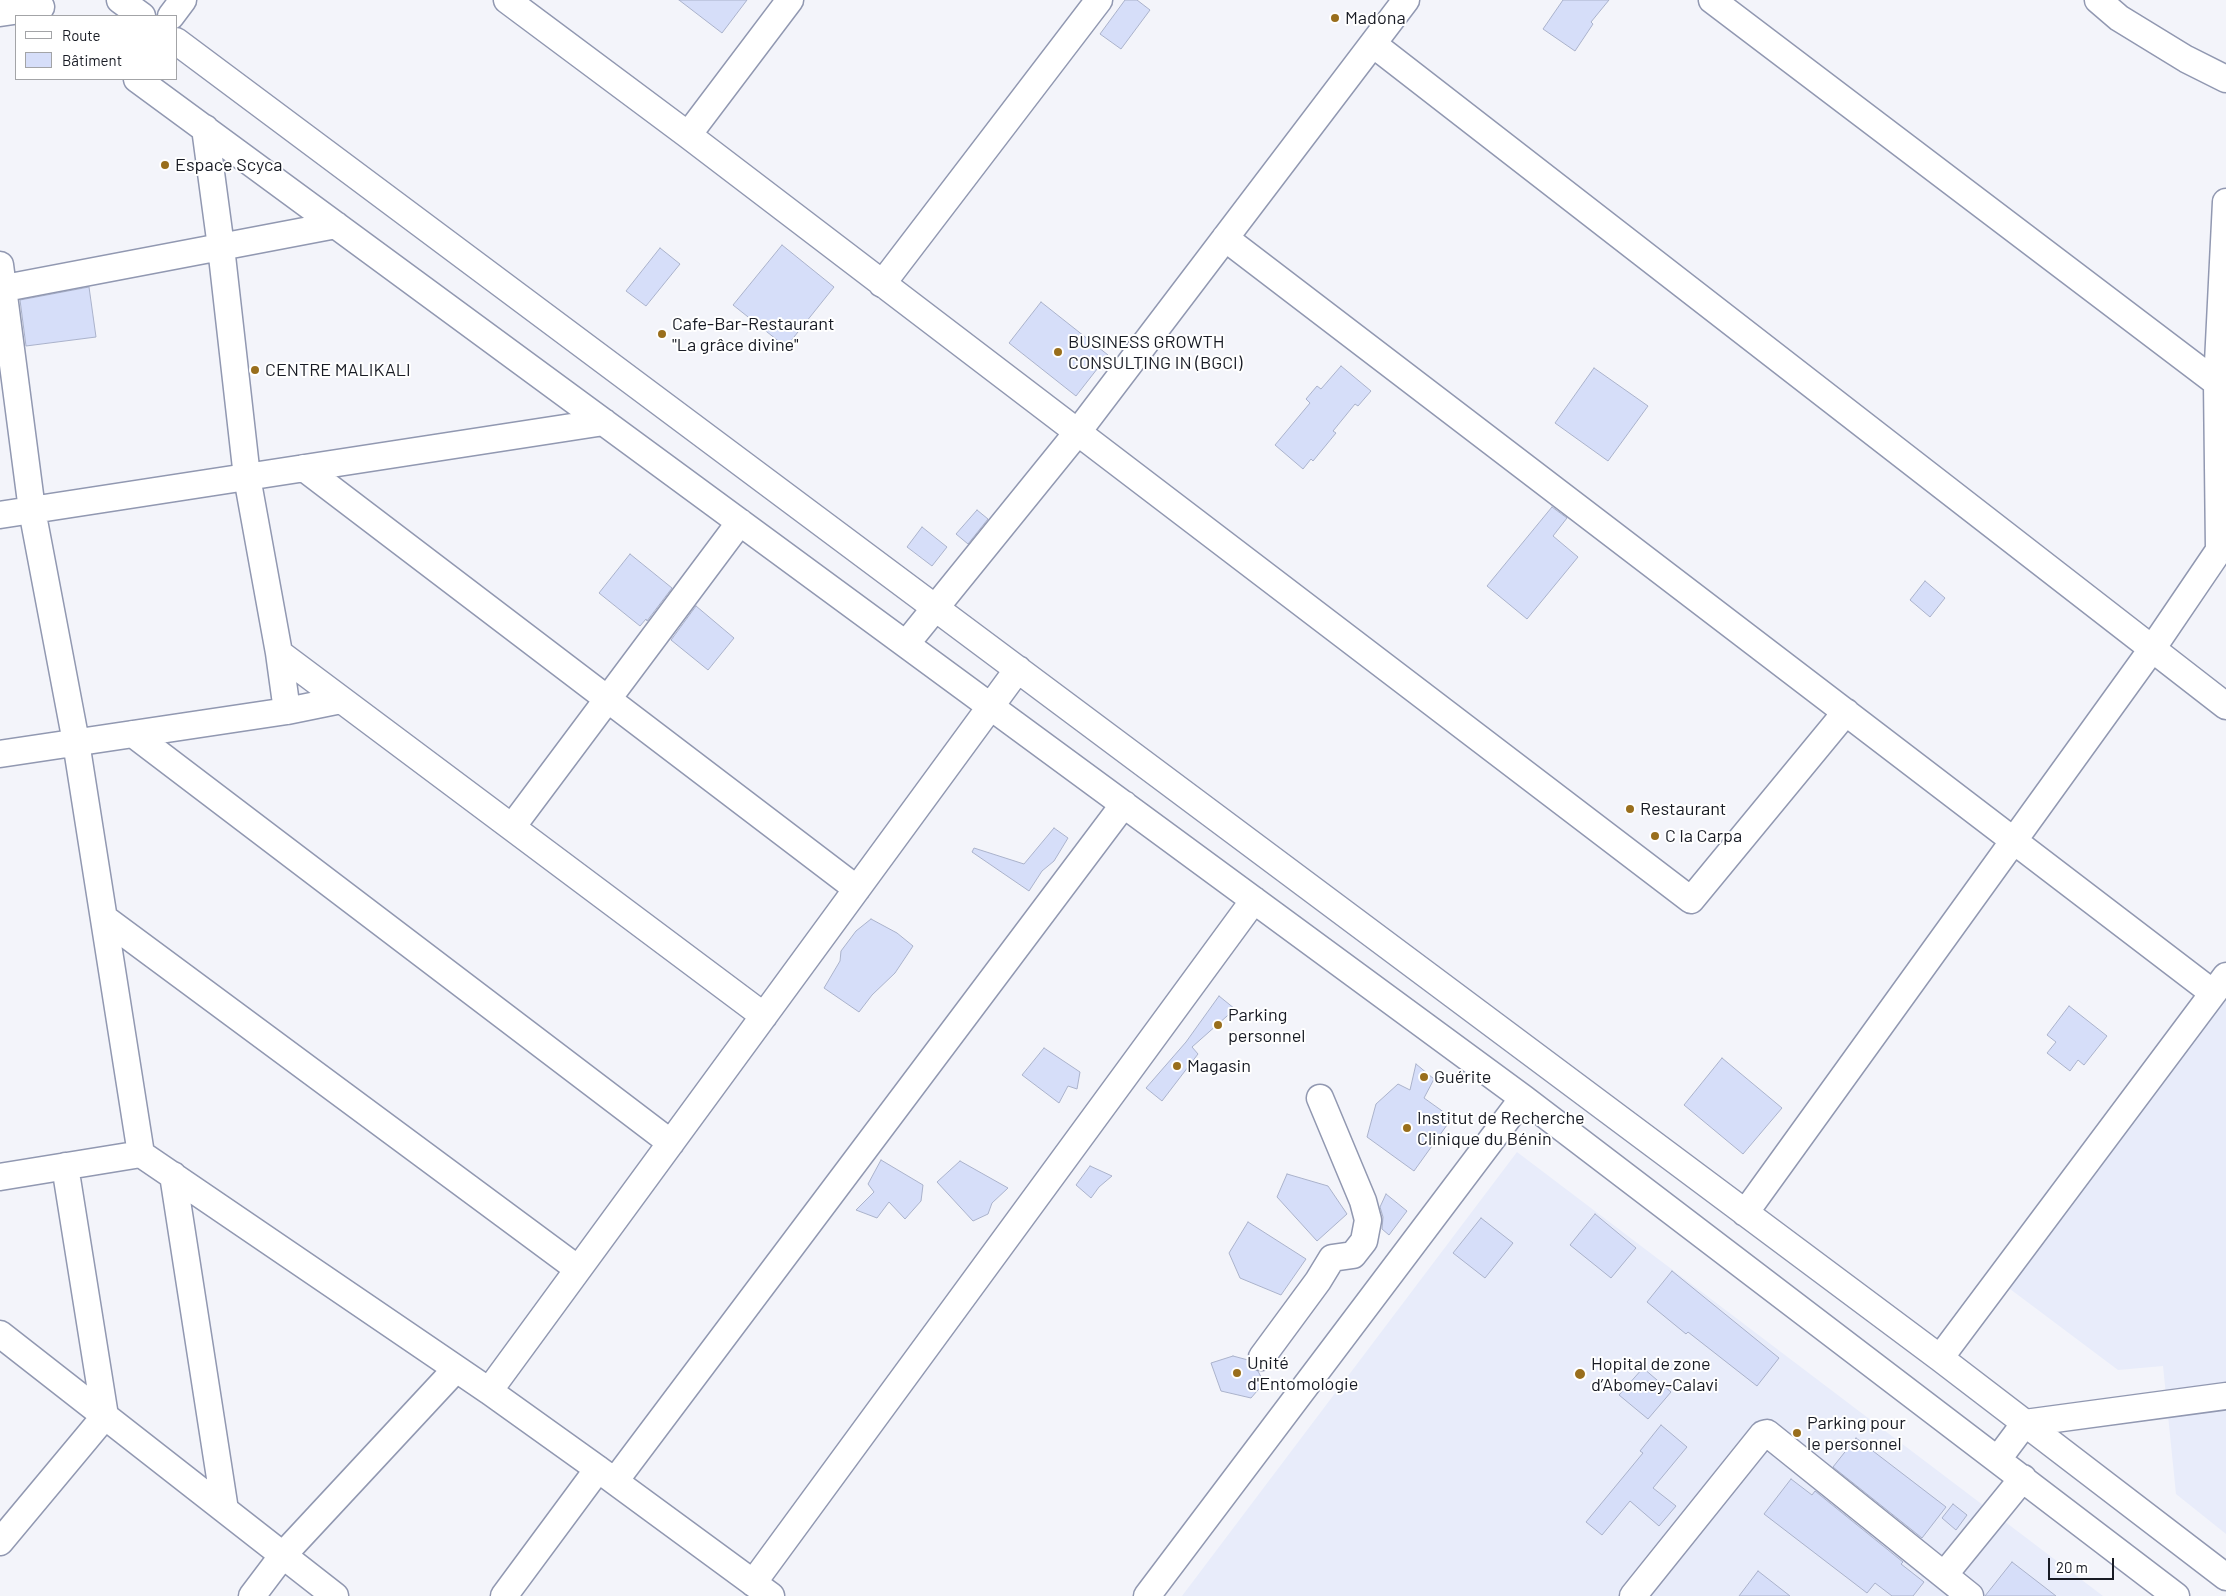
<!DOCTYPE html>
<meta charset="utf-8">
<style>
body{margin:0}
#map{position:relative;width:2226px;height:1596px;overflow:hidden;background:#f3f4fa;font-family:Barlow,sans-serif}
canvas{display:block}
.legend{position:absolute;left:15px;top:15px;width:162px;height:65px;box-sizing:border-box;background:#fff;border:1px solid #a3a4a7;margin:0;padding:6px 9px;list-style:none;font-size:15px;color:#181b24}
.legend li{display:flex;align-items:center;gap:10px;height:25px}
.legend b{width:25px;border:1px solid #a3a4a7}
.scale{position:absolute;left:2048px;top:1558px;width:66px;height:22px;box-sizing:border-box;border:2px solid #181b24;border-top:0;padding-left:6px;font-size:15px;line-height:18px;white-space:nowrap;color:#181b24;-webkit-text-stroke:4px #fff;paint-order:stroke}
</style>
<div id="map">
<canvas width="2226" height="1596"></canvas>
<ul class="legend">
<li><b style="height:6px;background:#fff"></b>Route</li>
<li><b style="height:14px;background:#d6def9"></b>Bâtiment</li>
</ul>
<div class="scale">20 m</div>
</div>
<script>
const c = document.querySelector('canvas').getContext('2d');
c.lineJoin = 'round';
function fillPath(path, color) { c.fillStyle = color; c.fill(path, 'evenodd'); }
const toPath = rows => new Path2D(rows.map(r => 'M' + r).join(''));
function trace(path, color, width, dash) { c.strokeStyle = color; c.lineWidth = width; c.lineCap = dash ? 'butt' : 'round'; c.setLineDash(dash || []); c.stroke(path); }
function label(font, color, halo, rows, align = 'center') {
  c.font = font + ' Barlow,sans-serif'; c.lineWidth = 4; c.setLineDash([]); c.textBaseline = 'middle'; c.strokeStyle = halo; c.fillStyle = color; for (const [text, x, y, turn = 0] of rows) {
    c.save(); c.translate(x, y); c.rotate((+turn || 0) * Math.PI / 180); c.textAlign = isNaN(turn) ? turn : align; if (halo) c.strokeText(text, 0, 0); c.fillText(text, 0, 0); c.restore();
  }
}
const built = toPath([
 [2226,985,2226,1534,2176,1494,2163,1366,2118,1370,2002,1283],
 [1517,1152,2103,1596,1182,1596]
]);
const building = toPath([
 [679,0,747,0,722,33,679,0],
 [1125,0,1137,0,1150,10,1121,49,1100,34,1125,0],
 [1563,0,1609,0,1591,22,1593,24,1575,51,1543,29,1563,0],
 [782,245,834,287,786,347,733,305,782,245],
 [660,248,680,264,646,306,626,291,660,248],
 [89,287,96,337,26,346,20,300,89,287],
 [1041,302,1108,355,1076,396,1009,343,1041,302],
 [1341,366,1371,391,1358,406,1355,404,1333,431,1336,433,1313,461,1311,459,1303,469,1275,445,1310,403,1306,399,1317,386,1321,389,1341,366],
 [1594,368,1648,406,1608,461,1555,423,1594,368],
 [1552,507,1567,518,1553,536,1578,557,1527,619,1487,586,1552,507],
 [977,510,988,519,968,544,956,534,977,510],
 [922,527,947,547,932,566,907,547,922,527],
 [630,554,672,588,647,621,646,619,640,626,599,593,630,554],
 [1925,581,1945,598,1930,617,1910,600,1925,581],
 [696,606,734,638,708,670,671,640,696,606],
 [1054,828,1068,838,1054,861,1042,871,1029,891,972,852,974,848,1024,864,1054,828],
 [871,919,897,933,913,946,895,973,872,995,859,1012,824,988,840,961,841,951,856,931,871,919],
 [1219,996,1235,1009,1192,1047,1198,1054,1162,1101,1146,1088,1186,1042,1219,996],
 [2069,1006,2107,1036,2084,1065,2078,1060,2070,1071,2047,1053,2056,1042,2047,1035,2069,1006],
 [1044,1048,1080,1072,1077,1089,1068,1086,1059,1103,1022,1075,1044,1048],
 [1722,1058,1782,1108,1743,1154,1684,1105,1722,1058],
 [1416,1064,1434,1079,1424,1098,1452,1118,1414,1171,1367,1137,1376,1104,1398,1084,1410,1090,1416,1064],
 [881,1160,923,1185,921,1201,905,1219,889,1202,877,1218,856,1210,874,1192,868,1184,881,1160],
 [960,1161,1008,1188,992,1203,988,1214,973,1221,937,1182,960,1161],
 [1090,1166,1112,1176,1099,1187,1091,1198,1076,1185,1090,1166],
 [1287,1174,1328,1186,1347,1214,1317,1241,1277,1197,1287,1174],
 [1386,1194,1407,1211,1389,1235,1382,1229,1383,1217,1380,1207,1386,1194],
 [1595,1214,1636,1248,1611,1278,1570,1245,1595,1214],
 [1481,1218,1513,1243,1485,1278,1453,1253,1481,1218],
 [1248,1222,1306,1259,1281,1295,1240,1278,1229,1253,1248,1222],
 [1672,1271,1779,1358,1757,1386,1688,1332,1686,1334,1647,1302,1672,1271],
 [1233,1356,1248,1360,1253,1369,1258,1371,1264,1383,1251,1398,1221,1391,1211,1363,1233,1356],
 [1643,1368,1671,1392,1648,1419,1619,1395,1643,1368],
 [1661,1425,1687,1447,1653,1488,1676,1506,1659,1526,1630,1501,1602,1535,1586,1522,1643,1453,1640,1451,1661,1425],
 [1856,1438,1946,1507,1922,1538,1833,1467,1856,1438],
 [1791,1479,1812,1495,1815,1491,1903,1562,1901,1564,1924,1582,1913,1596,1892,1596,1875,1583,1867,1593,1764,1514,1791,1479],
 [1953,1504,1967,1515,1956,1530,1942,1518,1953,1504],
 [2012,1562,2056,1596,1985,1596,2012,1562],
 [1758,1571,1790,1596,1739,1596,1758,1571]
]);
const minor = toPath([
 [120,0,142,16],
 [507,0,688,135,1691,900,1846,712],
 [1712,0,2217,383],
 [2098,0,2119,18,2186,59,2226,79],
 [0,13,41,7],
 [171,16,183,0],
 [176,41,1940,1358,2226,1577],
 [1373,44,2226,706],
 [137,79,1523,1098,2176,1596],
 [205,128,221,247,247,477,279,653,287,711],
 [688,135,790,0],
 [1225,238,2213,993],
 [0,265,32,510,76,742,141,1154],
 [882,284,1099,0],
 [0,289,336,225],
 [304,468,857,889],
 [0,515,604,422],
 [2219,549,2217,383,2226,202],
 [906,644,1077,433,1406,0],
 [279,653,764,1016],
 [133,734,671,1143],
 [0,754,287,711,341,700],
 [512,827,740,522],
 [104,918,578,1269],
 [173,1175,225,1510],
 [0,1177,141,1154,489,1391,598,1469,771,1596],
 [1745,1213,2152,649,2226,540],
 [0,1334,335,1596],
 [1262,1357,1318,1281,1332,1258,1353,1255,1364,1241,1368,1220,1363,1201,1320,1098],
 [1940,1358,2226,976],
 [489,1391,1018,669],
 [1998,1459,2025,1423,2226,1396],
 [615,1481,1124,804],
 [0,1542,105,1416,65,1166],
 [1944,1575,2023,1478],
 [753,1583,1254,900],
 [252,1596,283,1555,456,1369],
 [504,1596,598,1469],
 [1147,1596,1523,1098],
 [1633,1596,1763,1434,1767,1433,1970,1596]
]);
const markers = [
 [1335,18,5,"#996e1c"],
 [165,165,5,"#996e1c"],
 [662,334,5,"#996e1c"],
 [1058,352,5,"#996e1c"],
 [255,370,5,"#996e1c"],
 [1630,809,5,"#996e1c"],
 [1655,836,5,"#996e1c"],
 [1218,1025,5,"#996e1c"],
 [1177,1066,5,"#996e1c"],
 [1424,1077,5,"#996e1c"],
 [1407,1128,5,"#996e1c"],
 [1237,1373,5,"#996e1c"],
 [1580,1374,6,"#996e1c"],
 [1797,1433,5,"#996e1c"]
];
const poiNames = [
 ["Madona",1345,18],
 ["Espace Scyca",175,165],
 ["Cafe-Bar-Restaurant",672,324],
 ["''La grâce divine''",672,345],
 ["BUSINESS GROWTH",1068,342],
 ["CONSULTING IN (BGCI)",1068,363],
 ["CENTRE MALIKALI",265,370],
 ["Restaurant",1640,809],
 ["C la Carpa",1665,836],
 ["Parking",1228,1015],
 ["personnel",1228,1036],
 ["Magasin",1187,1066],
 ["Guérite",1434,1077],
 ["Institut de Recherche",1417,1118],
 ["Clinique du Bénin",1417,1139],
 ["Unité",1247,1363],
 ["d'Entomologie",1247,1384],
 ["Hopital de zone",1591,1364],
 ["d’Abomey-Calavi",1591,1385],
 ["Parking pour",1807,1423],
 ["le personnel",1807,1444]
];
fillPath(built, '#e8ecfa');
fillPath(building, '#d6def9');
trace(building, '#aab2cb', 1);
trace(minor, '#9198b1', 29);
trace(minor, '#fff', 26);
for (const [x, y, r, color] of markers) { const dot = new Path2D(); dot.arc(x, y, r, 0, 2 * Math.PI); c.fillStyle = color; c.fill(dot); trace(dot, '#fff', 2); }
label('18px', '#181b24', '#fff', poiNames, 'left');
</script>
